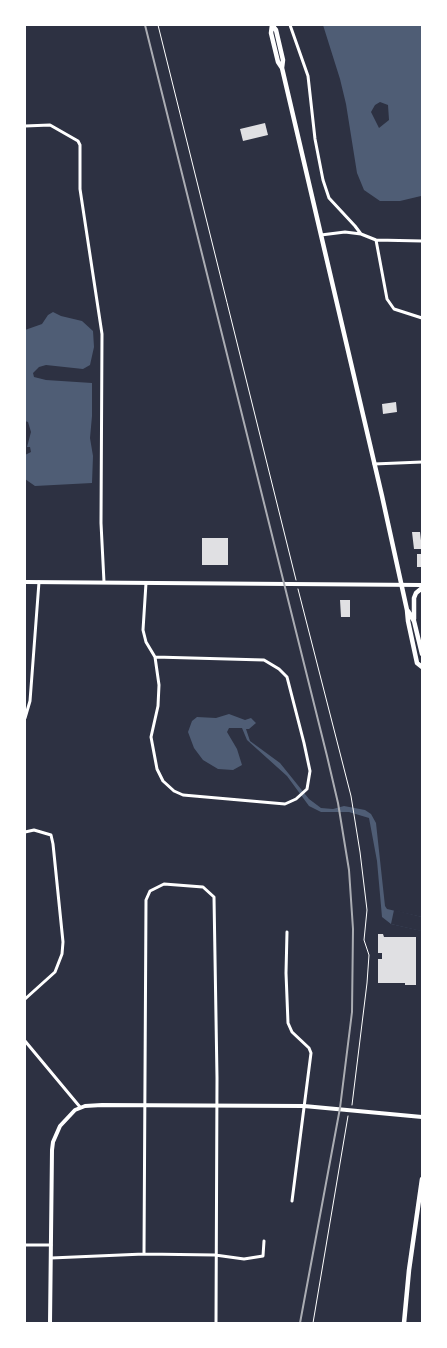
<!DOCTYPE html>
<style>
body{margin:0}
#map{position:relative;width:447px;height:1348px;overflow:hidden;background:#2d3142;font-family:Karla,sans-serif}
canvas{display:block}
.frame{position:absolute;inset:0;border:26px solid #fff;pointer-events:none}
</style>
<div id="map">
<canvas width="447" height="1348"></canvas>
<div class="frame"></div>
</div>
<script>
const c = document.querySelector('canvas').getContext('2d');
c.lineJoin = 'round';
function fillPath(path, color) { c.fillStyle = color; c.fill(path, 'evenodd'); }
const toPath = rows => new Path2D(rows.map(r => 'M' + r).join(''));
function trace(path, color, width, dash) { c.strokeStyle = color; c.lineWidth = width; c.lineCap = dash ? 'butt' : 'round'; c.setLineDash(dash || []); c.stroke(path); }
const water = toPath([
 [323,25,422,25,421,196,400,201,380,201,364,190,357,173,346,104,340,79],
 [380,102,388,105,389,120,379,128,371,112,375,105],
 [53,312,61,316,82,321,93,331,94,347,90,365,83,369,46,365,39,367,33,373,34,377,46,380,92,383,92,416,90,438,93,456,92,483,35,486,25,479,25,455,31,452,30,447,27,447,31,432,28,422,25,421,25,330,42,324,48,315],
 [229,714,245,720,251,718,256,723,249,729,246,729,250,741,280,763,309,799,321,808,333,809,344,806,365,810,371,814,376,823,385,906,387,909,422,917,422,931,391,924,382,917,377,861,369,818,349,812,321,812,309,806,287,776,247,740,242,728,229,728,227,732,237,749,242,765,233,770,218,769,203,760,194,748,188,732,192,721,197,717,216,718]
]);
const pier = toPath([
 [394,910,422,917,421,931,391,924]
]);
const building = toPath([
 [265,123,268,135,243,141,240,129],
 [396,402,397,412,383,414,382,404],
 [412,532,420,532,422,549,414,549],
 [202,538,228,538,228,565,202,565],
 [417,554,422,554,422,567,417,567],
 [340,600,350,600,350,617,341,617],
 [378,934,383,934,384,937,416,937,416,985,405,985,405,983,378,983,378,959,382,959,382,953,378,953]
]);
const path = toPath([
 [158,25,296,580],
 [298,589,351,796,360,852,367,910,364,940,369,955,367,983,352,1105],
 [313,1323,348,1116]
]);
const minor = toPath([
 [290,25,308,76,315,139,323,180,329,198,355,226,361,234],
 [25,126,50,125,78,141,80,145,80,189,102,334,101,523,104,582],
 [321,235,345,232,361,234,376,240,422,241],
 [376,240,387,299,394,309,422,318],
 [374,464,422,462],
 [146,583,143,630,146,642,155,657],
 [155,657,264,660,279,669,287,677,304,743,310,771,307,789,296,799,285,804,183,795,174,791,163,781,157,769,151,737,158,706,159,685,155,657],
 [25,718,30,701,39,582],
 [25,832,34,830,51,835,53,844,63,942,62,954,55,972,25,999],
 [287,932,286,973,288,1023,292,1032,309,1048,311,1053,292,1201],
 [25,1041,80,1107],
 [25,1245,51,1245],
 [144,1254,146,900,150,891,164,884,203,887,214,897,217,1078,216,1323],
 [51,1258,144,1254,215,1255,244,1259,263,1256,264,1241]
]);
const tertiary = toPath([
 [25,582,422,585],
 [50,1323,52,1150,53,1142,60,1126,75,1110,85,1106,102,1105,304,1106,422,1117]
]);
const secondary = toPath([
 [272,25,276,30,283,60,282,68,382,496,407,610,408,621,417,663,422,667],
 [272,25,271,33,278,62,282,68],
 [408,611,414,621,422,654],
 [414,619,414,598,416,593,422,588],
 [404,1323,409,1270,422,1179]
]);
const rail = toPath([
 [145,25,327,756,338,803,349,870,353,929,352,1012,340,1108,300,1323]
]);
fillPath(water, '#4f5d75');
fillPath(pier, '#2d3142');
fillPath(building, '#e0e0e3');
trace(path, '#fff', 1);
trace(minor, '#fff', 3);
trace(tertiary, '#fff', 4);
trace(secondary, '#fff', 4.5);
trace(rail, '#abadb3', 2);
</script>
